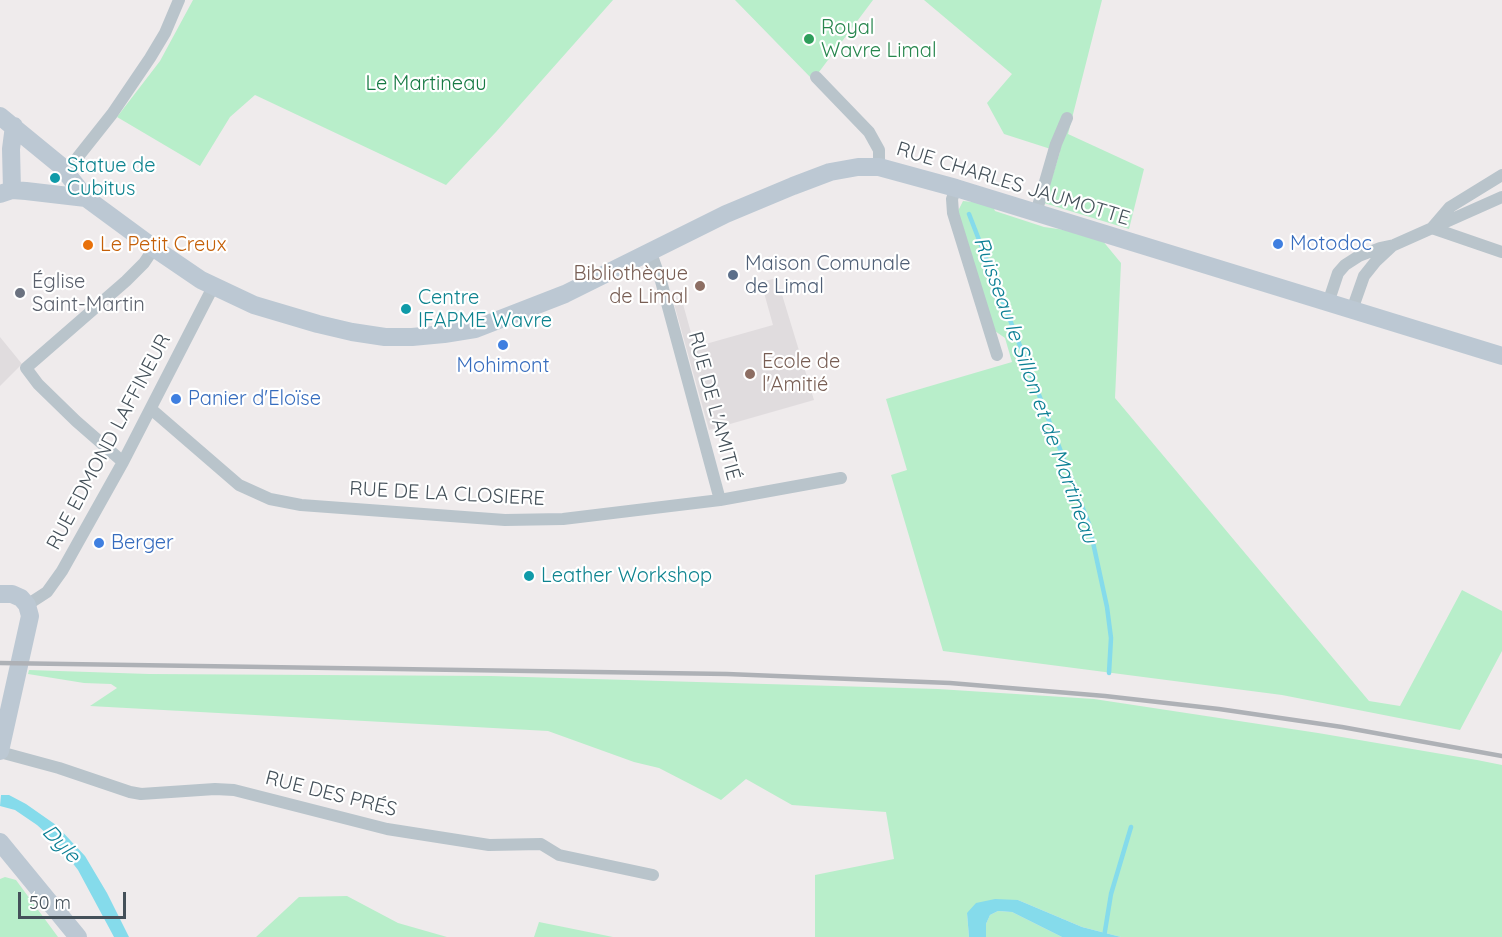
<!DOCTYPE html>
<meta charset="utf-8">
<style>
body{margin:0}
#map{position:relative;width:1502px;height:937px;overflow:hidden;background:#efebec;font-family:Quicksand,sans-serif}
canvas{display:block}
.scale{position:absolute;left:18px;top:892px;width:108px;height:27px;box-sizing:border-box;border:3px solid #445059;border-top:0;padding-left:8px;font-size:18px;line-height:21px;white-space:nowrap;color:#445059;-webkit-text-stroke:4px #fff;paint-order:stroke}
</style>
<div id="map">
<canvas width="1502" height="937"></canvas>
<div class="scale">50 m</div>
</div>
<script>
const c = document.querySelector('canvas').getContext('2d');
c.lineJoin = 'round';
function fillPath(path, color) { c.fillStyle = color; c.fill(path, 'evenodd'); }
const toPath = rows => new Path2D(rows.map(r => 'M' + r).join(''));
function trace(path, color, width, dash) { c.strokeStyle = color; c.lineWidth = width; c.lineCap = dash ? 'butt' : 'round'; c.setLineDash(dash || []); c.stroke(path); }
function label(font, color, halo, rows, align = 'center') {
  c.font = font + ' Quicksand,sans-serif'; c.lineWidth = 4.5; c.setLineDash([]); c.textBaseline = 'middle'; c.strokeStyle = halo; c.fillStyle = color; for (const [text, x, y, turn = 0] of rows) {
    c.save(); c.translate(x, y); c.rotate((+turn || 0) * Math.PI / 180); c.textAlign = isNaN(turn) ? turn : align; if (halo) c.strokeText(text, 0, 0); c.fillText(text, 0, 0); c.restore();
  }
}
const education = toPath([
 [777,278,814,400,709,430,673,300,681,297,695,347,773,325,761,282],
 [0,337,22,364,0,386]
]);
const green = toPath([
 [193,0,613,0,496,132,446,185,255,95,230,117,200,166,117,117,160,61],
 [735,0,873,0,813,80],
 [924,0,1102,0,1068,134,1144,169,1129,229,1044,203,1060,152,1004,134,987,103,1012,74],
 [963,201,992,204,995,211,1044,227,1072,231,1102,240,1121,263,1115,398,1369,701,1400,706,1462,590,1502,611,1502,651,1460,730,1282,695,943,651,891,475,907,470,886,399,1012,362,1005,338,995,331,958,211],
 [29,670,149,674,491,676,938,689,1094,699,1318,733,1477,760,1502,765,1502,937,1121,937,1082,927,1018,900,967,913,969,937,815,937,815,875,894,859,886,812,792,805,746,779,721,800,659,768,634,762,548,731,90,706,117,688,111,684,84,683,28,674],
 [5,877,16,880,58,937,0,937,0,879],
 [347,896,398,923,447,937,256,937,299,897],
 [998,911,1012,912,1062,937,986,937,986,924,990,915],
 [539,922,613,937,534,937]
]);
const water = toPath([
 [1,795,9,795,26,804,56,825,85,856,107,893,129,937,114,937,78,870,57,843,37,825,15,810,0,806],
 [995,899,1018,900,1082,927,1121,937,1062,937,1012,912,998,911,990,915,986,924,986,937,969,937,967,913,976,903]
]);
const stream = toPath([
 [969,214,1089,524,1107,607,1111,638,1109,673],
 [1104,937,1111,894,1131,827]
]);
const street = toPath([
 [816,77,869,132,879,150,879,167],
 [66,172,112,114,150,58,165,33,179,0],
 [1502,175,1450,207,1432,228,1502,252],
 [956,188,952,199,953,213,997,355],
 [1036,213,1056,144,1067,118],
 [651,253,661,281,720,500],
 [1328,303,1338,273,1345,265,1359,256,1380,248,1394,245,1502,197],
 [1352,310,1364,276,1376,261,1391,247],
 [151,409,239,485,270,499,301,505,505,520,563,519,720,500,841,478],
 [123,462,76,421,38,384,26,368,126,281,144,263,154,248],
 [27,605,47,592,62,571,123,462,213,287],
 [0,752,59,768,130,792,141,794,215,789,234,790,387,829,489,845,541,844,559,855,653,875]
]);
const secondary = toPath([
 [0,116,61,166,86,198,154,248,201,280,254,305,318,324,352,332,385,337,412,337,444,334,475,329,565,294,726,214,793,186,830,172,858,167,879,167,956,188,1502,356],
 [12,190,11,149,14,126],
 [0,194,12,190,26,191,86,198],
 [0,594,12,594,21,598,27,605,30,616,0,751],
 [0,842,78,937]
]);
const rail = toPath([
 [0,663,727,674,950,683,1105,696,1219,709,1342,727,1502,756]
]);
const markers = [
 [809,39,6,"#2e9e5b"],
 [55,178,6,"#0f9aa8"],
 [1278,244,6,"#3f7fe0"],
 [88,245,6,"#e8710a"],
 [733,275,6,"#5c6f8a"],
 [700,286,6,"#8d6e63"],
 [20,293,6,"#6b7280"],
 [406,309,6,"#0f9aa8"],
 [503,345,6,"#3f7fe0"],
 [750,374,6,"#8d6e63"],
 [176,399,6,"#3f7fe0"],
 [99,543,6,"#3f7fe0"],
 [529,576,6,"#0f9aa8"]
];
const leisureNames = [
 ["Royal",821,28],
 ["Wavre Limal",821,51]
];
const parkNames = [
 ["Le Martineau",426,84]
];
const cultureNames = [
 ["Statue de",67,166],
 ["Cubitus",67,189],
 ["Centre",418,298],
 ["IFAPME Wavre",418,321],
 ["Leather Workshop",541,576]
];
const streetNames = [
 ["RUE CHARLES JAUMOTTE",1013,184,17],
 ["RUE DE L'AMITIÉ",714,406,75],
 ["RUE EDMOND LAFFINEUR",109,442,-62],
 ["RUE DE LA CLOSIERE",447,494,3],
 ["RUE DES PRÉS",331,794,14]
];
const shopNames = [
 ["Motodoc",1290,244],
 ["Mohimont",503,366,"center"],
 ["Panier d'Eloïse",188,399],
 ["Berger",111,543]
];
const foodNames = [
 ["Le Petit Creux",100,245]
];
const serviceNames = [
 ["Maison Comunale",745,264],
 ["de Limal",745,287]
];
const educationNames = [
 ["Bibliothèque",688,274],
 ["de Limal",688,297],
 ["Ecole de",762,362,"left"],
 ["l'Amitié",762,385,"left"]
];
const worshipNames = [
 ["Église",32,282],
 ["Saint-Martin",32,305]
];
const waterNames = [
 ["Ruisseau le Sillon et de Martineau",1035,390,70],
 ["Dyle",61,844,46]
];
fillPath(education, '#e0dcde');
fillPath(green, '#b8eeca');
fillPath(water, '#85dbeb');
trace(stream, '#85dbeb', 4.5);
trace(street, '#b9c4cb', 12);
trace(secondary, '#bcc8d3', 18);
trace(rail, '#aeb1b6', 4.5);
for (const [x, y, r, color] of markers) { const dot = new Path2D(); dot.arc(x, y, r, 0, 2 * Math.PI); c.fillStyle = color; c.fill(dot); trace(dot, '#fff', 2); }
label('20px', '#27864d', '#fff', leisureNames, 'left');
label('20px', '#167943', '#fff', parkNames);
label('20px', '#0d838f', '#fff', cultureNames, 'left');
label('20px', '#445059', '#fff', streetNames);
label('20px', '#366cbe', '#fff', shopNames, 'left');
label('20px', '#c56008', '#fff', foodNames, 'left');
label('20px', '#4e5e75', '#fff', serviceNames, 'left');
label('20px', '#785e54', '#fff', educationNames, 'right');
label('20px', '#5b616d', '#fff', worshipNames, 'left');
label('italic 21px', '#0c8095', '#fff', waterNames);
</script>
